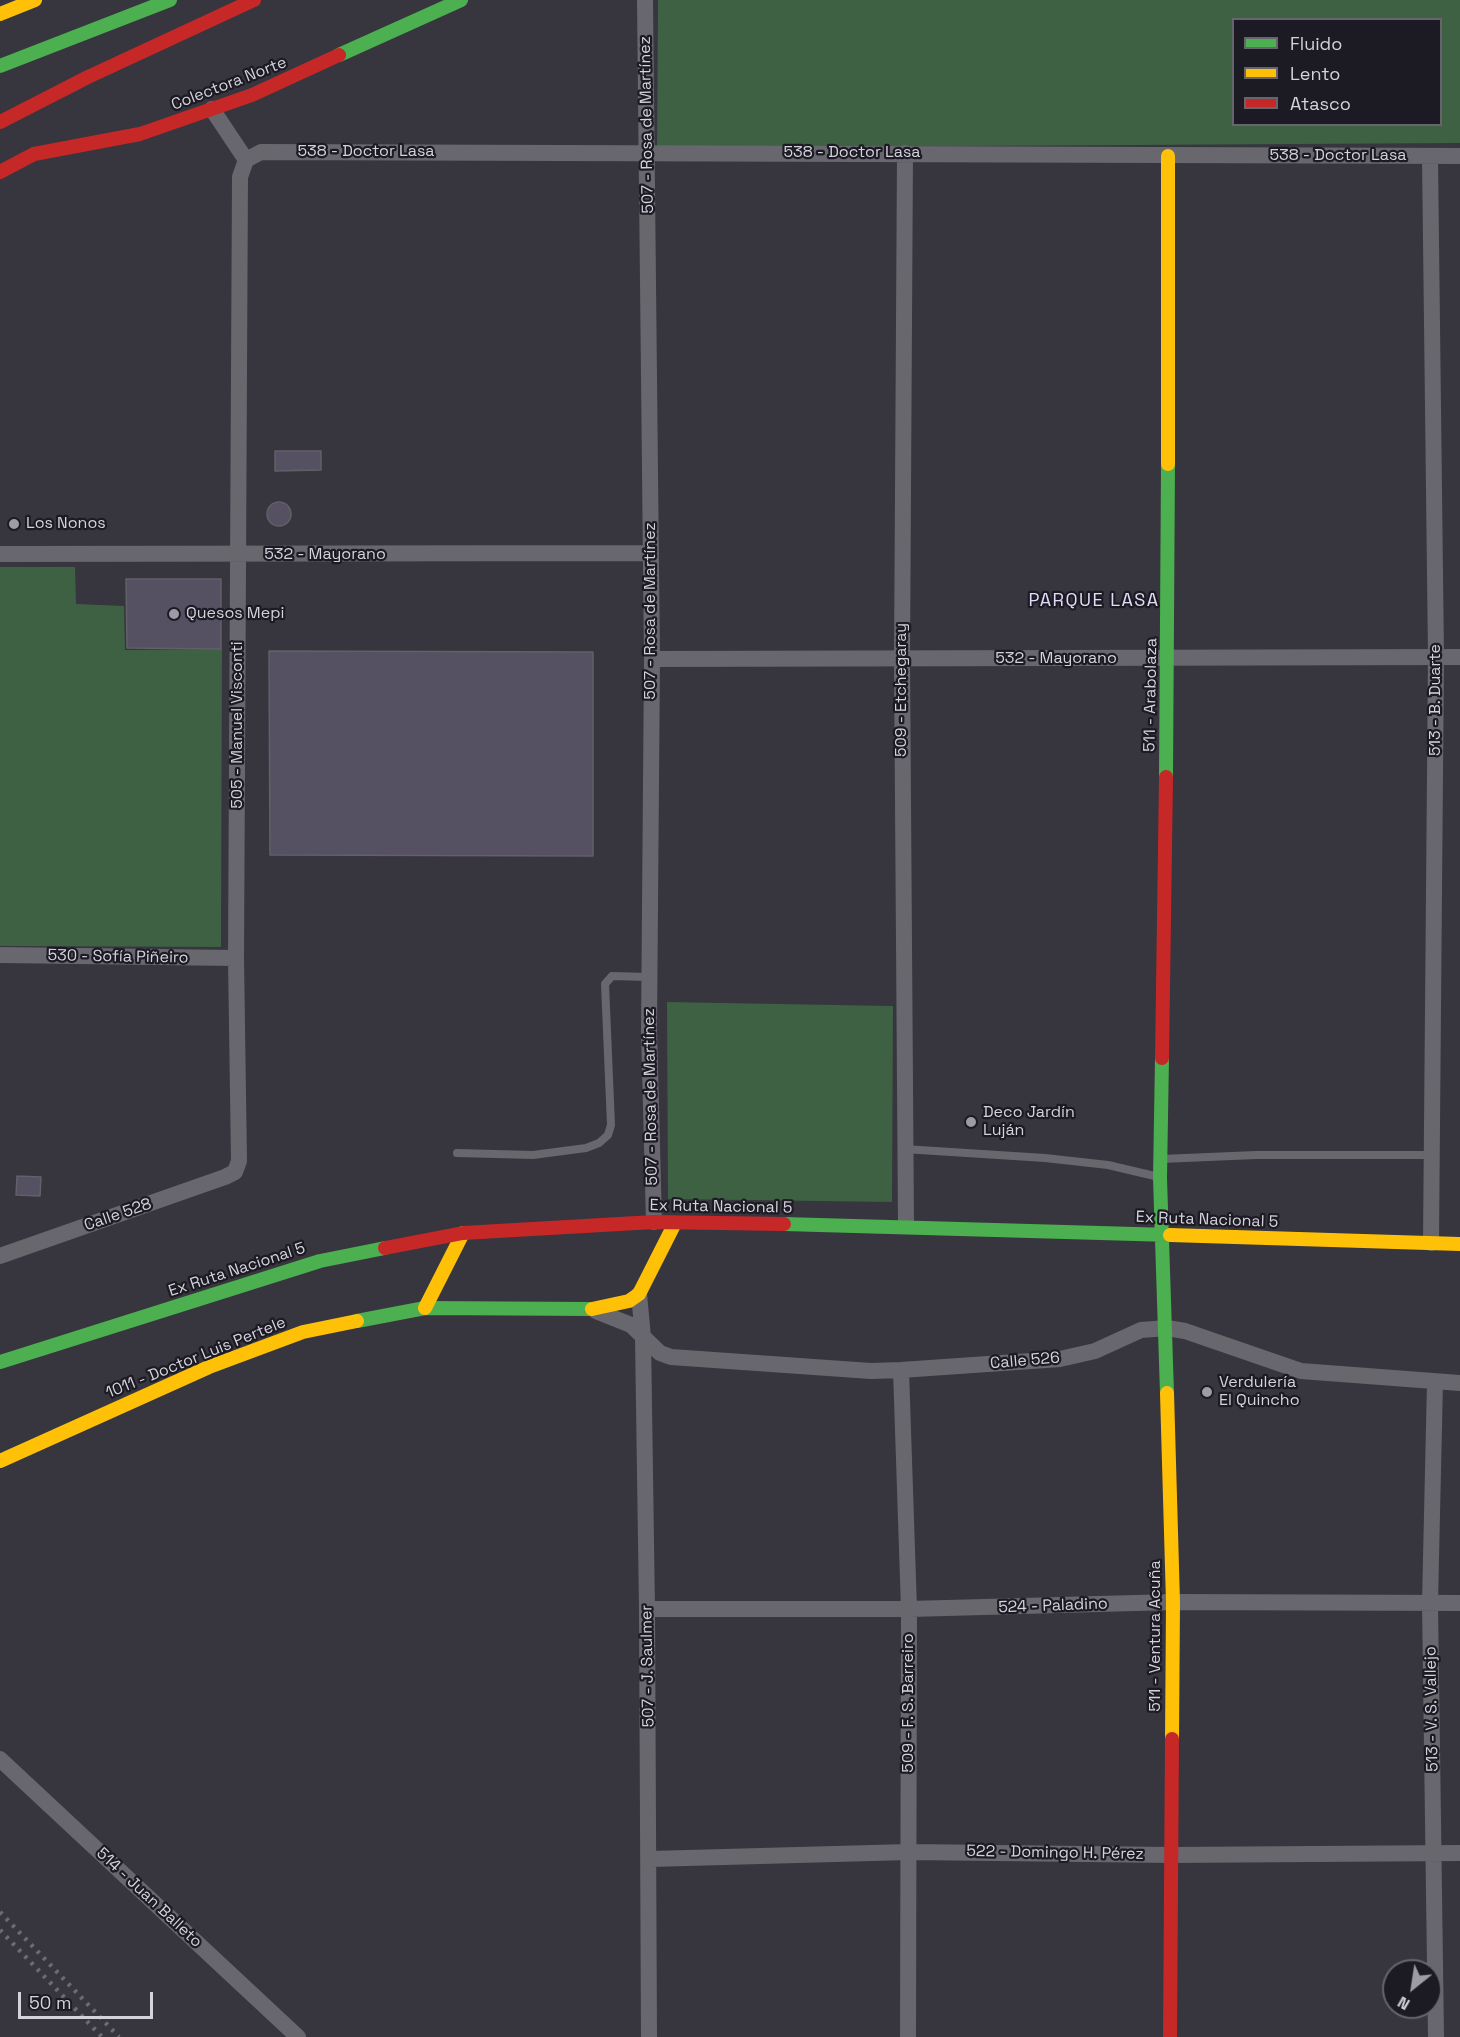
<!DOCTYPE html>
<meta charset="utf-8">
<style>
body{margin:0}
#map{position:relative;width:1460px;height:2037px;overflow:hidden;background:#37353e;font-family:"Space Grotesk",sans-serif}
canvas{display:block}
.legend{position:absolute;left:1232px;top:18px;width:210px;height:108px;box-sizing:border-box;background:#1c1a22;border:2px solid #66646d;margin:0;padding:8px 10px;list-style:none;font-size:18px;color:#d4d2dd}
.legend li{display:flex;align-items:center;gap:12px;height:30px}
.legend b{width:30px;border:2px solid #66646d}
.north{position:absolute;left:1382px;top:1959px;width:60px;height:60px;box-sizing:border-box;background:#1c1a22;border:2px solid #66646d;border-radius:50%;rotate:210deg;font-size:16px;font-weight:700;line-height:24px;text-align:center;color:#d4d2dd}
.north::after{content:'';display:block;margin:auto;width:21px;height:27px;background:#9d9ba5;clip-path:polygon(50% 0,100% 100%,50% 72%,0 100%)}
.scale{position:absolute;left:18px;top:1992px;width:135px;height:27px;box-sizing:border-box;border:3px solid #d4d2dd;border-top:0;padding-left:8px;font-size:18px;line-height:21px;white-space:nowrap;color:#d4d2dd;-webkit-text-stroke:4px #1c1a22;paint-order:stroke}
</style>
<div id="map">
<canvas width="1460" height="2037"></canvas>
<ul class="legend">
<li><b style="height:8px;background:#4caf50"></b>Fluido</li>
<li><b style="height:8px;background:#ffc107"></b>Lento</li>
<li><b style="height:8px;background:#c62828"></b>Atasco</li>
</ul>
<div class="north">N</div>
<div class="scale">50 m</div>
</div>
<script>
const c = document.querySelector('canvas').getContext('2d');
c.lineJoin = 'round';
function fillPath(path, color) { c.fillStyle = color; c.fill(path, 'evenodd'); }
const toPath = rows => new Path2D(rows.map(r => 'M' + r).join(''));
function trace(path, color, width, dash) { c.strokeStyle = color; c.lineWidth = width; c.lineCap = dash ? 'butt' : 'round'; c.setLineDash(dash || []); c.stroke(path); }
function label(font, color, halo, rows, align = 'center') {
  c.font = font + ' "Space Grotesk",sans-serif'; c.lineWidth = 4.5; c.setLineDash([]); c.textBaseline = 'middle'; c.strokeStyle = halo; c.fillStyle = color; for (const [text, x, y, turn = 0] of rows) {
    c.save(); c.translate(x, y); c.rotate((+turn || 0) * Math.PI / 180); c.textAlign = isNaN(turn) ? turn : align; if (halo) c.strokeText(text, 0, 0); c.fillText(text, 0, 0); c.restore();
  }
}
const green = toPath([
 [658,0,1460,0,1460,143,657,148],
 [1234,20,1440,20,1440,124,1234,124],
 [0,567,75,567,76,604,124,606,125,650,222,649,221,947,0,946],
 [667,1002,893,1006,892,1202,668,1199]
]);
const building = toPath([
 [275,451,321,451,321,470,275,471,275,451],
 '267 514a12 12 0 1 1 24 0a12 12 0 1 1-24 0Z',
 [126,579,221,579,221,649,127,648,126,579],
 [269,651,593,652,593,856,270,855,269,651],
 [17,1176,41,1177,40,1196,16,1195,17,1176]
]);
const lane = toPath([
 [904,1149,1045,1158,1108,1165,1159,1177],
 [457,1153,533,1155,586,1148,599,1143,608,1135,611,1125,605,984,612,976,649,977],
 [1161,1159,1256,1155,1433,1155]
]);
const street = toPath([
 [645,0,652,659,649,1030,654,1222],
 [905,153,902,660,906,1226],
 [1430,157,1436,657,1431,1243],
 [246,160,261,152,1460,156],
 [0,554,651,553],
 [652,659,1460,657],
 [0,955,236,958],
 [0,1256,225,1177,235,1172,239,1161,236,958,240,177,246,160,212,109],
 [639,1294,643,1337,647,1609,649,2037],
 [596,1311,631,1325,660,1353,671,1357,871,1371,901,1370,1060,1359,1095,1351,1141,1330,1167,1328,1185,1331,1301,1371,1460,1383],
 [901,1370,909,1609,908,2037],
 [1435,1382,1430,1603,1436,2037],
 [647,1609,909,1609,1173,1602,1460,1603],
 [0,1759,298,2037],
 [650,1859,909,1852,1171,1855,1460,1853]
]);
const fast = toPath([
 [339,55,461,0],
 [0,66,170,0],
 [1166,777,1168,464],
 [1162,1058,1160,1178,1167,1393],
 [784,1224,1170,1235],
 [357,1321,425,1308,592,1309],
 [0,1362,320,1261,385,1248]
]);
const slow = toPath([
 [0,14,35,0],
 [1168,156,1168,464],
 [1170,1235,1460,1244],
 [425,1308,463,1233],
 [592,1309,629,1301,639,1294,675,1223],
 [1167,1393,1173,1602,1172,1739],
 [0,1461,209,1367,303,1332,357,1321]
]);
const jam = toPath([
 [0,122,88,77,254,0],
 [0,172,34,154,140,134,252,95,339,55],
 [1162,1058,1166,777],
 [385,1248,463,1233,654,1222,784,1224],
 [1170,2037,1172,1739]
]);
const rail = toPath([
 [0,1912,119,2037],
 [0,1930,102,2037]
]);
const markers = [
 [14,524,6,"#9d9ba5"],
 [174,614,6,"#9d9ba5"],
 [971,1122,6,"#9d9ba5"],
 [1207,1392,6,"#9d9ba5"]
];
const streetNames = [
 ["Colectora Norte",229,84,-21],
 ["507 - Rosa de Martínez",647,125,-91],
 ["538 - Doctor Lasa",366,152],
 ["538 - Doctor Lasa",852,153],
 ["538 - Doctor Lasa",1338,156],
 ["532 - Mayorano",325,555],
 ["507 - Rosa de Martínez",651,611,-90],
 ["532 - Mayorano",1056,659],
 ["509 - Etchegaray",902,690,-90],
 ["511 - Arabolaza",1151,695,-89],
 ["513 - B. Duarte",1436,700,-90],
 ["505 - Manuel Visconti",238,725,-90],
 ["530 - Sofía Piñeiro",118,957,1],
 ["507 - Rosa de Martínez",651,1097,-91],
 ["Ex Ruta Nacional 5",721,1207,1],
 ["Calle 528",118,1215,-19],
 ["Ex Ruta Nacional 5",1207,1220,2],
 ["Ex Ruta Nacional 5",237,1270,-18],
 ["1011 - Doctor Luis Pertele",196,1358,-22],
 ["Calle 526",1025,1361,-5],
 ["524 - Paladino",1053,1606,-2],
 ["511 - Ventura Acuña",1156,1636,-90],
 ["507 - J. Saulmer",648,1666,-91],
 ["509 - F. S. Barreiro",909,1703,-90],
 ["513 - V. S. Vallejo",1432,1709,-91],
 ["522 - Domingo H. Pérez",1055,1853,1],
 ["514 - Juan Balleto",149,1898,43]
];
const poiNames = [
 ["Los Nonos",26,524],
 ["Quesos Mepi",186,614],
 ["Deco Jardín",983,1113],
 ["Luján",983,1131],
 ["Verdulería",1219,1383],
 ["El Quincho",1219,1401]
];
const neighbourhoodNames = [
 ["PARQUE LASA",1094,601]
];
fillPath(green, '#3e6043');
fillPath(building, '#555162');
trace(building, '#626068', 1.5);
trace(lane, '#68676e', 8);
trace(street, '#68676e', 16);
trace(fast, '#4caf50', 14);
trace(slow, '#ffc107', 14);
trace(jam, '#c62828', 14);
trace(rail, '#6d6b71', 4.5, [3, 6]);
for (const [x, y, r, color] of markers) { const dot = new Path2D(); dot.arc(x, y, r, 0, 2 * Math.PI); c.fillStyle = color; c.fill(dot); trace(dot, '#1c1a22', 2); }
label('16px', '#d4d2dd', '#1c1a22', streetNames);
label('16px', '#d4d2dd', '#1c1a22', poiNames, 'left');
c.letterSpacing = '1.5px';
label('18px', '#e2dbf8', '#1c1a22', neighbourhoodNames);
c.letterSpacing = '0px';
</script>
